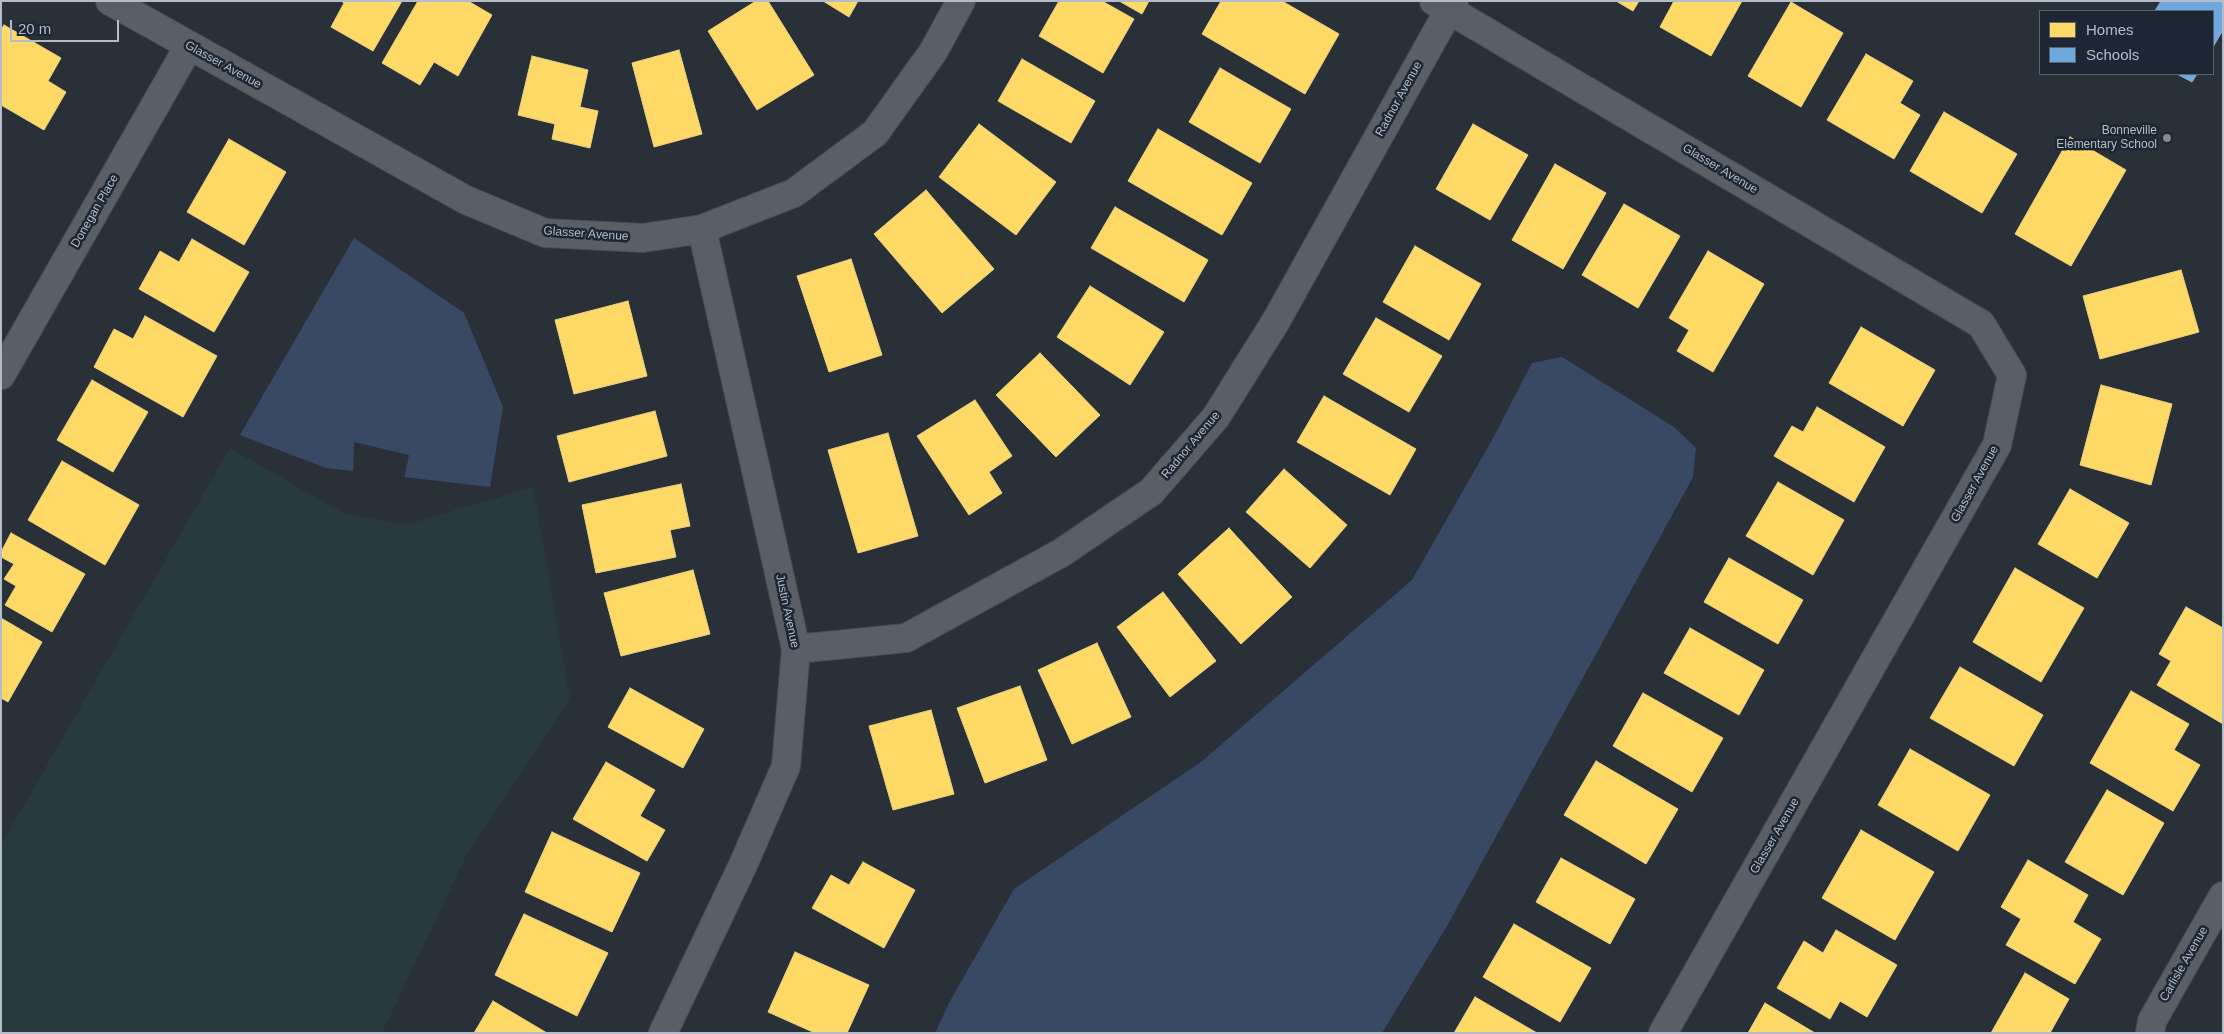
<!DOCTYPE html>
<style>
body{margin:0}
#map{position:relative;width:2224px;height:1034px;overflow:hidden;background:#2a3038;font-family:Arial,sans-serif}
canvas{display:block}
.frame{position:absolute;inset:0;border:2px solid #b4bcc9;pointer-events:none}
.legend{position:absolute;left:2039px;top:10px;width:175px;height:65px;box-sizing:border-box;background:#1d2633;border:1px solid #59626f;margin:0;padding:6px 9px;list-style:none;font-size:15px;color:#b4bcc9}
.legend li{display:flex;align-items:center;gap:10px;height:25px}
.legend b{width:25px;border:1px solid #59626f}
.scale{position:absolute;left:10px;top:20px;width:109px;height:22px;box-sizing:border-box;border:2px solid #b4bcc9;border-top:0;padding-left:6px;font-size:15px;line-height:18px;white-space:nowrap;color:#b4bcc9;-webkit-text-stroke:4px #1d2633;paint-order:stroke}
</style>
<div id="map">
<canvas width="2224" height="1034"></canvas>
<div class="frame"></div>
<ul class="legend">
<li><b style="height:14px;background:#ffd966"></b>Homes</li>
<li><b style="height:14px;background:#6fa8dc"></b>Schools</li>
</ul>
<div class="scale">20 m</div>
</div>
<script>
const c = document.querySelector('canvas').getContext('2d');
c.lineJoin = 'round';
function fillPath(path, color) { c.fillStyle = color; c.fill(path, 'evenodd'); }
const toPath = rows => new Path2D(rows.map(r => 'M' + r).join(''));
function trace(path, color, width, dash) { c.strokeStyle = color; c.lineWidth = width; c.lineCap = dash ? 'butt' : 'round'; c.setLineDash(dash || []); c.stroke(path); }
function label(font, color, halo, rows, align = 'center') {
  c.font = font + ' Arial,sans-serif'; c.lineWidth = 5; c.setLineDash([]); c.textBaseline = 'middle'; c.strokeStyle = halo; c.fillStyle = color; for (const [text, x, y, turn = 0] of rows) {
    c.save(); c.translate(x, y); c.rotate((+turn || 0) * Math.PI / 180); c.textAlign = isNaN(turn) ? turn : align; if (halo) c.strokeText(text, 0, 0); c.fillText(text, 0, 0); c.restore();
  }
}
const green = toPath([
 [230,448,343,513,405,525,533,487,570,698,468,852,382,1033,1,1033,1,845]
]);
const water = toPath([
 [354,238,464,313,503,407,490,487,326,468,240,435],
 [1562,357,1674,427,1696,448,1693,477,1447,926,1382,1033,935,1033,949,1003,1014,889,1201,762,1412,580,1492,440,1532,363]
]);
const pier = toPath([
 [354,442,409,455,404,479,353,473]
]);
const homes = toPath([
 [341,1,402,1,373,51,331,27,344,3,341,1],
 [418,1,468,1,492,15,458,76,434,62,420,85,382,63,418,1],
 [756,1,768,1,814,75,757,110,708,31,756,1],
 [823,1,858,1,849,17,823,1],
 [1059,1,1102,1,1134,19,1103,73,1039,36,1059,1],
 [1119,1,1149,1,1142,14,1119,1],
 [1221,1,1282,1,1339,34,1305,94,1202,34,1221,1],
 [1616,1,1639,1,1633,11,1616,1],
 [1674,1,1742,1,1711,56,1660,27,1674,1],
 [1791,2,1843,33,1801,107,1748,76,1791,2],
 [4,25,61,58,48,81,66,92,44,130,1,105,1,30,4,25],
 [679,50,702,134,654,147,632,63,679,50],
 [1866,54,1913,81,1900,103,1920,115,1894,159,1827,120,1866,54],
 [532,56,588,70,580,107,598,111,590,148,552,139,555,124,518,115,532,56],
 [1022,59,1095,101,1071,143,998,101,1022,59],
 [1220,68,1291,109,1260,163,1189,122,1220,68],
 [1944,112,2017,154,1982,213,1910,171,1944,112],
 [979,124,1056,182,1016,235,939,177,979,124],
 [1473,124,1528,155,1490,220,1436,189,1473,124],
 [1158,129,1252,183,1222,235,1128,181,1158,129],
 [2070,137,2126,170,2071,266,2015,234,2070,137],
 [229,139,286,172,244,245,187,212,229,139],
 [1555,164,1606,193,1563,269,1512,240,1555,164],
 [926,190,994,269,942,313,874,234,926,190],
 [1624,204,1680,236,1638,308,1582,275,1624,204],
 [1115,207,1208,260,1184,302,1091,248,1115,207],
 [192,239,249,272,214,332,139,289,160,251,179,262,192,239],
 [1415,246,1481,284,1449,340,1383,302,1415,246],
 [1708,251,1764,284,1713,372,1677,351,1689,330,1669,318,1708,251],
 [851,259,882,355,829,372,797,276,851,259],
 [2181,270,2199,332,2100,359,2083,296,2181,270],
 [1090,286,1164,332,1130,385,1057,337,1090,286],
 [628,301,647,376,574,394,555,320,628,301],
 [145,316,217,356,183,417,94,367,114,329,133,339,145,316],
 [1376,318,1442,356,1409,412,1343,374,1376,318],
 [1861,327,1935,370,1903,426,1829,383,1861,327],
 [1040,353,1100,415,1056,457,996,395,1040,353],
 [92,380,148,412,113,472,57,440,92,380],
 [2101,385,2172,404,2151,485,2080,465,2101,385],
 [1324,396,1416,449,1390,495,1297,442,1324,396],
 [975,400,1012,456,989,472,1002,493,969,515,917,436,975,400],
 [1817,407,1885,447,1854,502,1774,456,1792,426,1803,432,1817,407],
 [655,411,667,456,569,482,557,436,655,411],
 [888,433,918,536,858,553,828,450,888,433],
 [62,461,139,505,105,565,28,520,62,461],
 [1284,469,1347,525,1310,568,1246,512,1284,469],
 [1778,482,1844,520,1813,575,1746,536,1778,482],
 [681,484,690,526,670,530,676,557,596,573,582,505,681,484],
 [2070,489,2129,523,2097,578,2038,544,2070,489],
 [1229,528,1292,597,1241,644,1178,574,1229,528],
 [11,533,85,574,52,632,5,605,16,586,4,579,14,564,1,557,1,552,11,533],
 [1729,558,1803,600,1778,644,1704,602,1729,558],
 [2015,568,2084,608,2041,682,1973,642,2015,568],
 [693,570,710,634,621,656,604,593,693,570],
 [1163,592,1216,661,1170,697,1117,627,1163,592],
 [2186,607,2223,628,2223,724,2157,685,2171,661,2159,654,2186,607],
 [1,618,42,642,8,702,1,698,1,618],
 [1690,628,1764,670,1739,715,1664,673,1690,628],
 [1097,643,1131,717,1072,744,1038,670,1097,643],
 [1960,667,2043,715,2014,766,1930,718,1960,667],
 [1020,686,1047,760,985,783,957,708,1020,686],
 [630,688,704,729,683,768,608,727,630,688],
 [2131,691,2189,724,2174,750,2200,765,2173,811,2090,763,2131,691],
 [1643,693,1723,738,1692,792,1613,746,1643,693],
 [931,710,954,794,893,810,869,726,931,710],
 [1910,749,1990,795,1958,851,1878,805,1910,749],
 [1596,761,1678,809,1646,864,1564,815,1596,761],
 [606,762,655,790,640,816,665,830,647,861,573,819,606,762],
 [2107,790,2164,823,2123,895,2065,862,2107,790],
 [1861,830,1934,872,1895,940,1822,898,1861,830],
 [552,832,640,873,612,932,525,892,552,832],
 [1561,858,1635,899,1610,944,1536,902,1561,858],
 [2028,860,2088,895,2073,922,2101,939,2075,984,2006,945,2021,919,2001,907,2028,860],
 [863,862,915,890,884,948,812,908,831,875,849,885,863,862],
 [524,914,608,953,577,1016,495,975,524,914],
 [1514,924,1591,968,1560,1022,1483,977,1514,924],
 [1836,930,1897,965,1867,1017,1840,1001,1830,1019,1777,988,1804,941,1823,953,1836,930],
 [795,952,869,985,847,1033,815,1033,768,1012,795,952],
 [2025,973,2069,999,2050,1033,1991,1033,2025,973],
 [1475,997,1537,1033,1454,1033,1475,997],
 [493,1001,547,1033,474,1033,493,1001],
 [1765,1003,1815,1033,1748,1033,1765,1003]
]);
const schools = toPath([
 [2161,1,2223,1,2223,30,2213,47,2213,11,2155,11,2161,1],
 [2177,74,2197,74,2192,82,2177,74]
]);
const minor = toPath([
 [110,1,466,200,545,233,643,238,702,229,794,193,875,133,933,52,961,1],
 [1434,1,1981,324,2012,375,1997,445,1663,1033],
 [1,375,189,46],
 [796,649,906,638,1061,553,1151,492,1216,417,1276,321,1454,1],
 [663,1033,743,865,786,766,796,649,702,229],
 [2150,1033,2152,1021,2223,896]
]);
const markers = [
 [2167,138,5,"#848b96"]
];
const streetNames = [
 ["Glasser Avenue",223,65,29],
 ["Radnor Avenue",1399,99,-61],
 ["Glasser Avenue",1720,169,31],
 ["Donegan Place",95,211,-60],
 ["Glasser Avenue",586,234,4],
 ["Radnor Avenue",1191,445,-50],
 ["Glasser Avenue",1975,484,-61],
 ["Justin Avenue",787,611,78],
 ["Glasser Avenue",1775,836,-60],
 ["Carlisle Avenue",2184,964,-60]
];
const poiNames = [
 ["Bonneville",2157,131],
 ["Elementary School",2157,145]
];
fillPath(green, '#273a3e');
fillPath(water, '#384963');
fillPath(pier, '#2a3038');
fillPath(homes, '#ffd966');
trace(homes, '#e8d084', 1);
fillPath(schools, '#6fa8dc');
trace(schools, '#84aed6', 1);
trace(minor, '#484c53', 30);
trace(minor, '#5a5e66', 28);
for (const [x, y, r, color] of markers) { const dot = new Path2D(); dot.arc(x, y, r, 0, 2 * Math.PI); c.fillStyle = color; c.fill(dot); trace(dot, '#1d2633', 2); }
label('12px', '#b4bcc9', '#1d2633', streetNames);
label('12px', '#b4bcc9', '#1d2633', poiNames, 'right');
</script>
